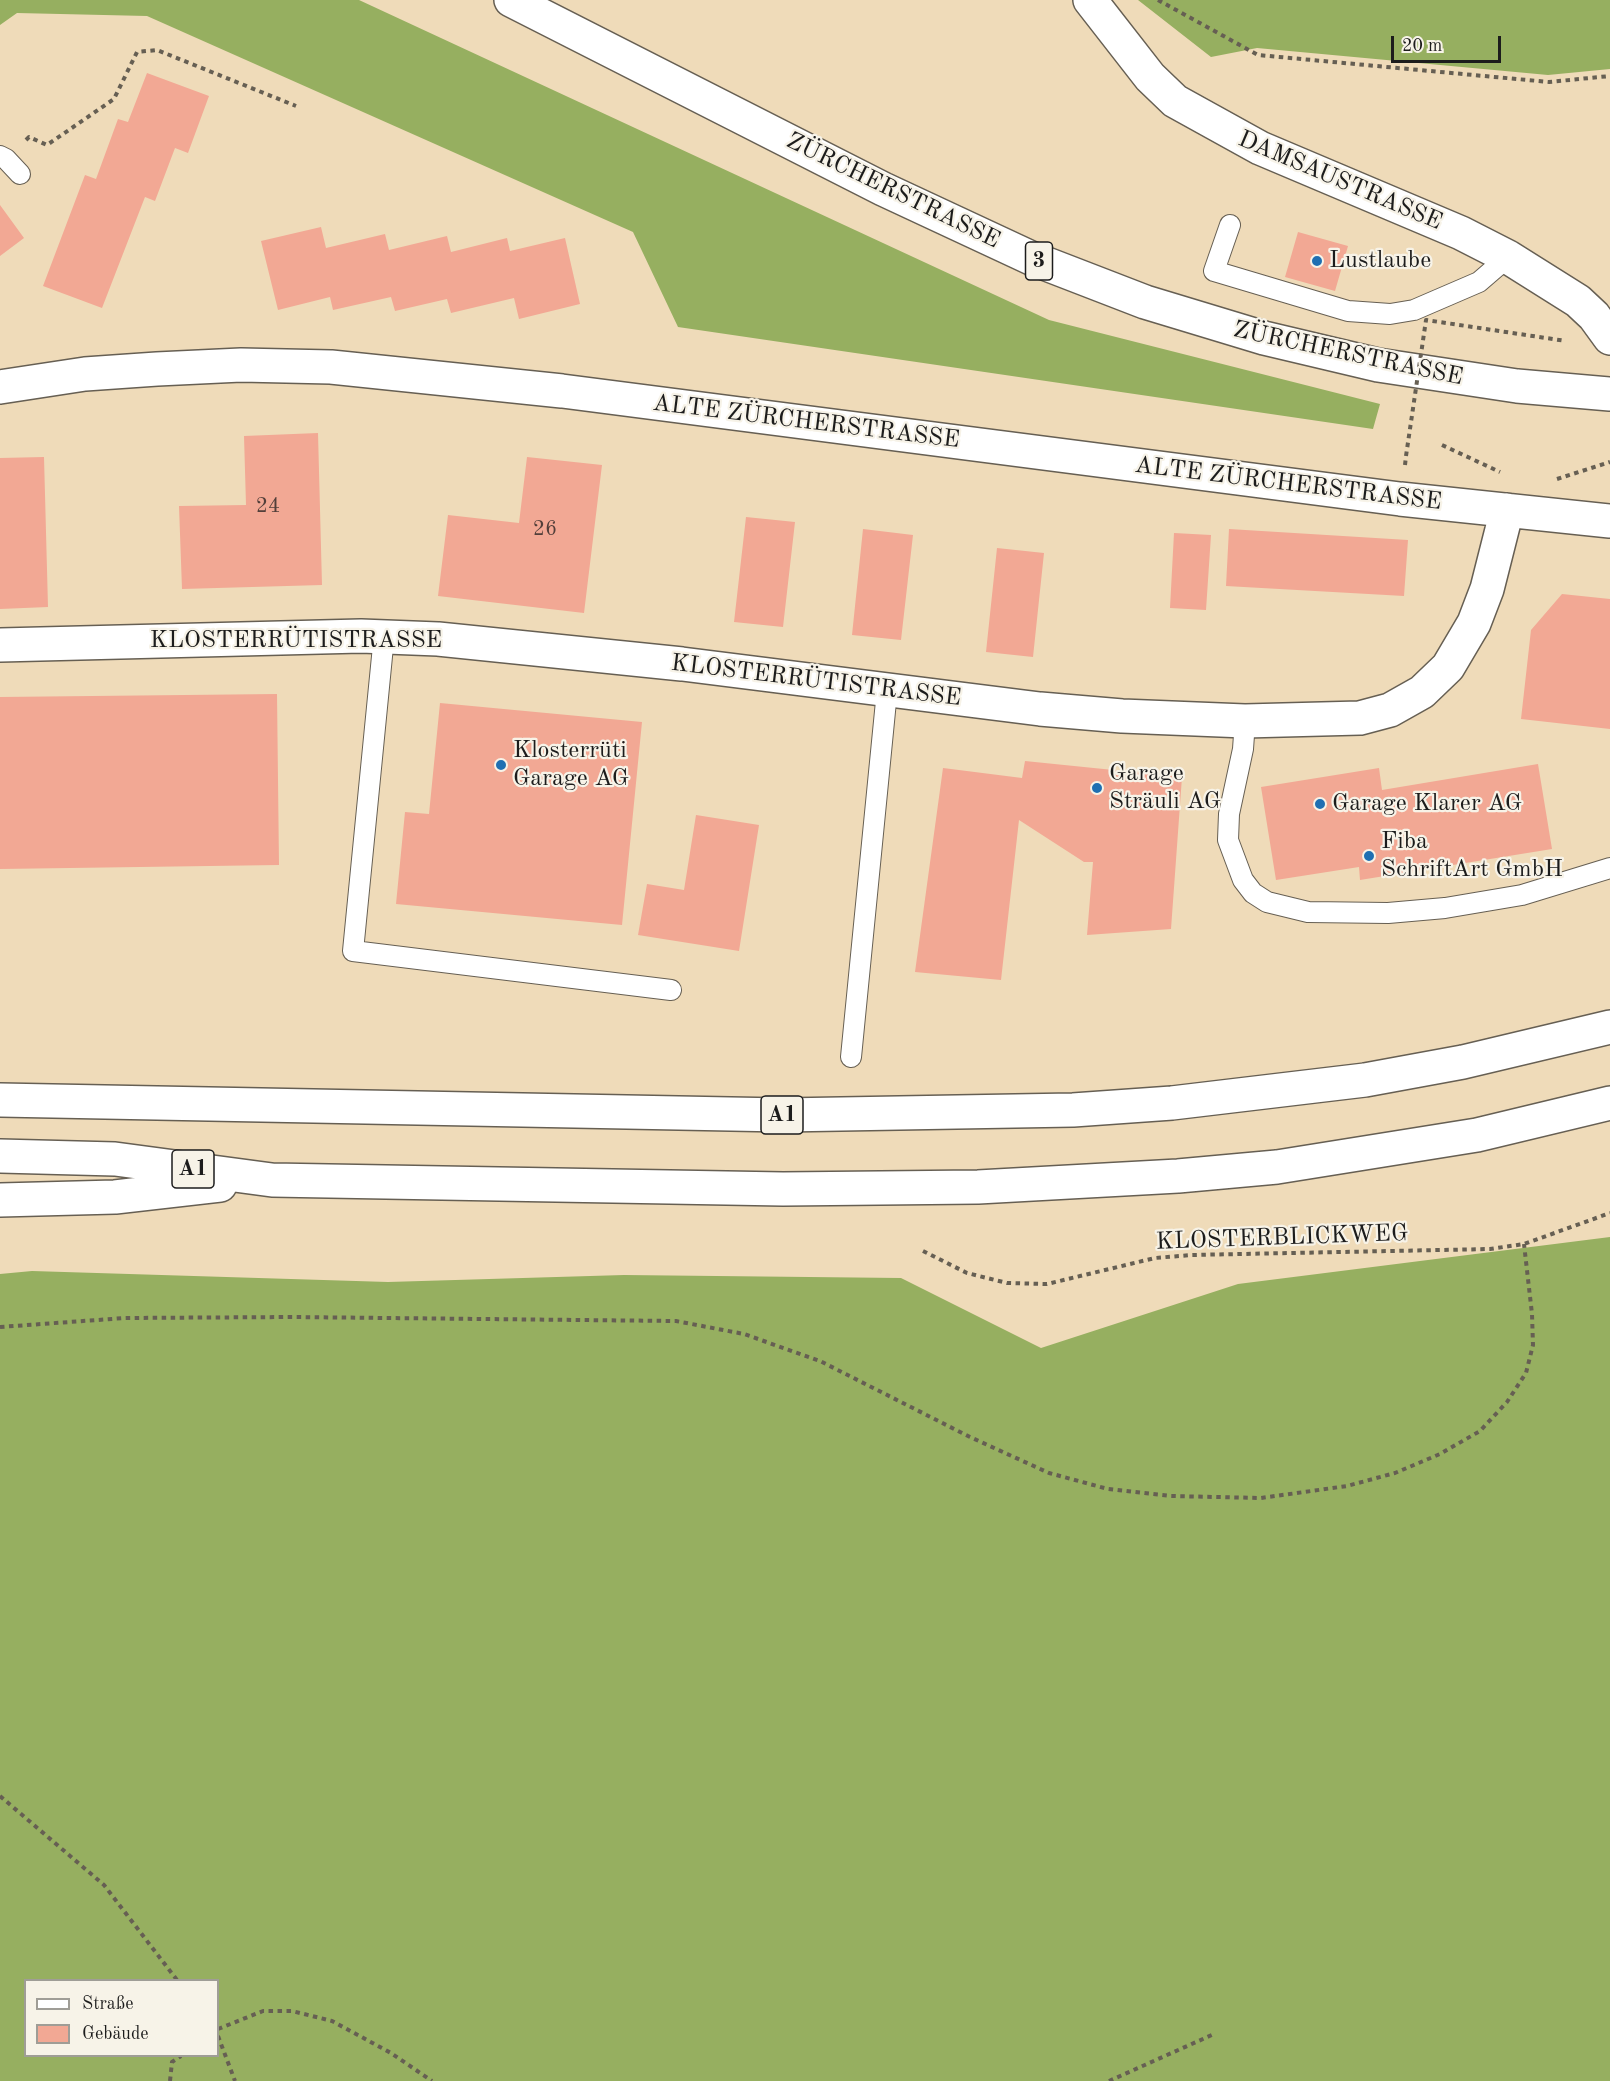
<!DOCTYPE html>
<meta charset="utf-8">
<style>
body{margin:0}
#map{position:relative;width:1610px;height:2081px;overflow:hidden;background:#efdbb9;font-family:"Old Standard TT",serif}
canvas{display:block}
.legend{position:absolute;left:24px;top:1979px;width:195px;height:78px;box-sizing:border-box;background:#f7f3e8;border:2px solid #9f9d96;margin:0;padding:8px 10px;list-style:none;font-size:18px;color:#1c1c1c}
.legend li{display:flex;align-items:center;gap:12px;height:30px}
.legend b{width:30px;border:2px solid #9f9d96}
.scale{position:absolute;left:1391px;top:36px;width:110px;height:27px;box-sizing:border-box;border:3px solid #1c1c1c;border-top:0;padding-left:8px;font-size:18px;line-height:21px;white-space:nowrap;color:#1c1c1c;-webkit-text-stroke:4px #f7f3e8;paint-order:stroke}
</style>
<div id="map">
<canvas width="1610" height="2081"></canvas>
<ul class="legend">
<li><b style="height:8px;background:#fff"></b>Straße</li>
<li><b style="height:16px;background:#f2a894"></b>Gebäude</li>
</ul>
<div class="scale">20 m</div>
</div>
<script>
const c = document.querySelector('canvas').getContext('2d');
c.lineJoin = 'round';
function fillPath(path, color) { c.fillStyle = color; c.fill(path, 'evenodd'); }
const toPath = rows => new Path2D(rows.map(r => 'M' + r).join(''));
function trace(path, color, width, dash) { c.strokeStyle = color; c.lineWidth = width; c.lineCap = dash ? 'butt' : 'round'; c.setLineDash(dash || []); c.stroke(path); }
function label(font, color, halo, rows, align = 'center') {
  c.font = font + ' "Old Standard TT",serif'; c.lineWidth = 4.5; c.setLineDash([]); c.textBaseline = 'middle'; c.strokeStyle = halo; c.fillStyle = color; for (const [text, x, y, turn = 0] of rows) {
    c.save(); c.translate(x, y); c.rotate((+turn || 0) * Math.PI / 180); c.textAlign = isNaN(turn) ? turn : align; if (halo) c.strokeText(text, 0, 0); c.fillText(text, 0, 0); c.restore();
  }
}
const forest = toPath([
 [0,0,359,0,1049,320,1380,404,1373,429,678,327,633,232,147,16,17,13,0,25],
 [1138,0,1610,0,1610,69,1548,75,1257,48,1211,57],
 [1610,1237,1610,2081,0,2081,0,1274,32,1271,388,1282,624,1275,901,1278,1041,1348,1238,1284],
 [26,1980,218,1980,218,2056,26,2056]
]);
const building = toPath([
 [147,73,209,96,188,153,175,148,155,201,145,197,102,308,43,286,85,175,96,179,118,119,128,122],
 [0,205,24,238,0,256],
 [321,227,326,248,385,234,389,250,447,236,451,252,507,238,510,251,565,238,580,304,519,319,514,298,451,313,447,299,395,311,391,297,333,310,330,297,278,310,261,241],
 [1298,232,1348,246,1335,291,1285,277],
 [318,433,322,585,182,589,179,506,246,505,244,436],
 [44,457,48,607,0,609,0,458],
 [527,457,602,465,584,613,438,596,448,515,519,523],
 [746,517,795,522,783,627,734,622],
 [863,529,913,535,901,640,852,635],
 [1229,529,1408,540,1404,596,1226,586],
 [1174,533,1211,535,1206,610,1170,608],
 [997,548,1044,553,1033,657,986,652],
 [1562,594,1610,599,1610,729,1521,719,1531,630],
 [277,694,279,865,0,869,0,697],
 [440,703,642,722,622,925,396,904,405,812,429,814],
 [1025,761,1182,777,1171,929,1087,935,1093,862,1084,862,1019,820,1001,980,915,972,943,768,1022,778],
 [1538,764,1552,849,1360,880,1359,867,1276,880,1261,787,1379,768,1382,790],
 [696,815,759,825,739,951,638,935,647,884,684,890]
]);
const path = toPath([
 [1158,0,1258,55,1549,82,1610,76],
 [26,140,29,137,47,145,114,99,137,52,157,50,296,106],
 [1442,445,1500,472],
 [1405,465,1406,456],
 [1557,479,1610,462],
 [923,1251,967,1273,1007,1283,1047,1284,1155,1258,1191,1255,1490,1249,1524,1244,1610,1213],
 [0,1327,125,1318,292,1317,676,1321,744,1334,820,1361,970,1437,1049,1473,1108,1489,1171,1496,1261,1498,1347,1486,1395,1473,1440,1454,1480,1431,1507,1402,1526,1373,1533,1345,1532,1314,1524,1244],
 [0,1796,104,1885,177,1980],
 [218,2029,263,2011,292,2011,332,2021,391,2053,432,2081],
 [218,2036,235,2081],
 [170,2081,172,2062,181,2056],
 [1109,2081,1214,2034]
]);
const lane = toPath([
 [0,156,6,159,20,174],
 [1230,225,1214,271,1348,311,1390,314,1414,310,1479,282,1508,257],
 [384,636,353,951,671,990],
 [1245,721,1243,749,1229,814,1228,840,1243,880,1253,893,1267,902,1308,912,1388,913,1445,908,1522,895,1610,868],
 [851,1057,887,691]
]);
const street = toPath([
 [1090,0,1150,77,1175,101,1260,148,1461,233,1508,257,1578,301,1594,316,1610,338],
 [0,387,85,374,157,369,241,365,331,367,562,391,1400,499,1610,521],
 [0,645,361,636,438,639,682,664,1040,709,1122,716,1245,721,1360,718,1390,710,1422,692,1448,667,1474,623,1487,589,1507,510]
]);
const primary = toPath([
 [511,0,883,189,1031,258,1145,302,1264,338,1378,365,1517,386,1610,394]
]);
const highway = toPath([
 [0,1100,783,1115,1073,1110,1172,1103,1365,1080,1463,1062,1610,1027],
 [0,1156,115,1159,272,1180,783,1189,978,1187,1178,1176,1277,1167,1477,1135,1610,1103],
 [0,1200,115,1197,220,1185]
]);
const pathBridge = toPath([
 [1406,456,1426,320,1566,341]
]);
const markers = [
 [1317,261,6,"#1f6fb2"],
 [501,765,6,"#1f6fb2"],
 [1097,788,6,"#1f6fb2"],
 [1320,804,6,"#1f6fb2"],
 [1369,856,6,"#1f6fb2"]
];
const numberNames = [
 ["24",268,506],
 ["26",545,529]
];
const shields = [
 [1039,261,27],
 [782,1115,42],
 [193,1169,42]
];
const shieldNames = [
 ["3",1039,261],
 ["A1",782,1115],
 ["A1",193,1169]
];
const streetNames = [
 ["DAMSAUSTRASSE",1340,181,23],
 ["ZÜRCHERSTRASSE",893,191,26],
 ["ZÜRCHERSTRASSE",1348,354,12],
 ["ALTE ZÜRCHERSTRASSE",806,422,7],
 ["ALTE ZÜRCHERSTRASSE",1288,484,7],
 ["KLOSTERRÜTISTRASSE",296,641],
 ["KLOSTERRÜTISTRASSE",816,681,7],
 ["KLOSTERBLICKWEG",1282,1238,-2]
];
const poiNames = [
 ["Lustlaube",1329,261],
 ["Klosterrüti",513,751],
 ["Garage AG",513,779],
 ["Garage",1109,774],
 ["Sträuli AG",1109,802],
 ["Garage Klarer AG",1332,804],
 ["Fiba",1381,842],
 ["SchriftArt GmbH",1381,870]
];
fillPath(forest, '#96af60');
fillPath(building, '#f2a894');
trace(lane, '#665f53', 22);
trace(street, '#665f53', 36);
trace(primary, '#665f53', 36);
trace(highway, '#665f53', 36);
trace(path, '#665f53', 4, [4.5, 4.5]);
trace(lane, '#fff', 20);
trace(street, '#fff', 33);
trace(primary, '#fff', 33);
trace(highway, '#fff', 33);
trace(pathBridge, '#665f53', 4, [4.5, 4.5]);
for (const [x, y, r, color] of markers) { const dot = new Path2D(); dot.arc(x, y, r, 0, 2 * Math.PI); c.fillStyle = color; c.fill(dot); trace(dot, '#f7f3e8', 2); }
label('21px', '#523f3a', null, numberNames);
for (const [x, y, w] of shields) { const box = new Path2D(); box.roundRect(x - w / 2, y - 19, w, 38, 4.5); c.fillStyle = '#f7f3e8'; c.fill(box); trace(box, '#1c1c1c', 1.5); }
label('bold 22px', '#1c1c1c', null, shieldNames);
label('24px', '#1c1c1c', '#f7f3e8', streetNames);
label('24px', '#1c1c1c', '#f7f3e8', poiNames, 'left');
</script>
